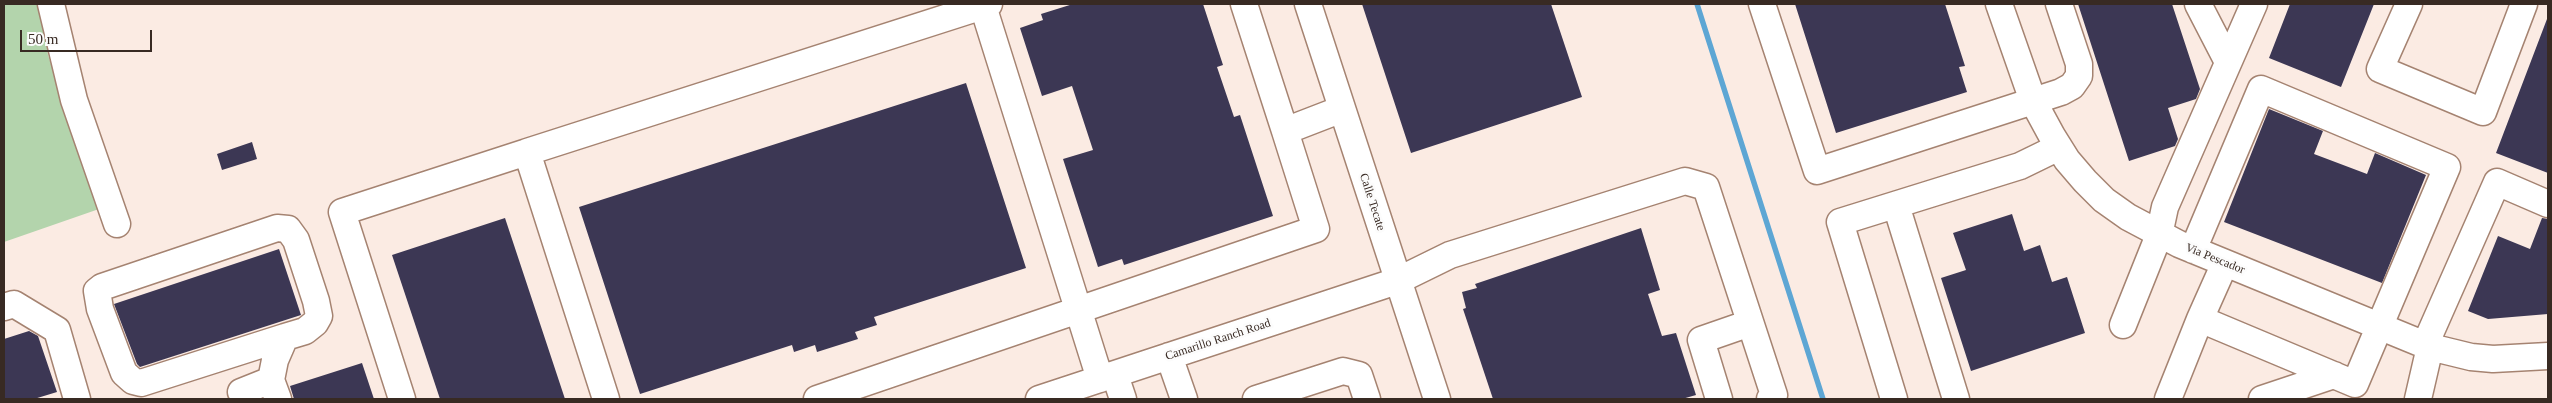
<!DOCTYPE html>
<style>
body{margin:0}
#map{position:relative;width:2552px;height:403px;overflow:hidden;background:#fbebe3;font-family:"Times New Roman",serif}
canvas{display:block}
.frame{position:absolute;inset:0;border:5px solid #382a23;pointer-events:none}
.scale{position:absolute;left:20px;top:30px;width:132px;height:22px;box-sizing:border-box;border:2px solid #382a23;border-top:0;padding-left:6px;font-size:15px;line-height:18px;white-space:nowrap;color:#382a23;-webkit-text-stroke:4px #fcfcfc;paint-order:stroke}
</style>
<div id="map">
<canvas width="2552" height="403"></canvas>
<div class="frame"></div>
<div class="scale">50 m</div>
</div>
<script>
const c = document.querySelector('canvas').getContext('2d');
c.lineJoin = 'round';
function fillPath(path, color) { c.fillStyle = color; c.fill(path, 'evenodd'); }
const toPath = rows => new Path2D(rows.map(r => 'M' + r).join(''));
function trace(path, color, width, dash) { c.strokeStyle = color; c.lineWidth = width; c.lineCap = dash ? 'butt' : 'round'; c.setLineDash(dash || []); c.stroke(path); }
function label(font, color, halo, rows, align = 'center') {
  c.font = font + ' "Times New Roman",serif'; c.lineWidth = 5; c.setLineDash([]); c.textBaseline = 'middle'; c.strokeStyle = halo; c.fillStyle = color; for (const [text, x, y, turn = 0] of rows) {
    c.save(); c.translate(x, y); c.rotate((+turn || 0) * Math.PI / 180); c.textAlign = isNaN(turn) ? turn : align; if (halo) c.strokeText(text, 0, 0); c.fillText(text, 0, 0); c.restore();
  }
}
const green = toPath([
 [4,4,40,4,48,55,99,209,4,242]
]);
const stream = toPath([
 [1697,4,1823,399]
]);
const building = toPath([
 [1073,4,1203,4,1223,65,1217,67,1234,117,1240,115,1273,216,1124,265,1122,259,1098,267,1063,159,1093,150,1072,86,1042,96,1020,28,1043,20,1041,14],
 [1362,4,1551,4,1582,97,1411,153],
 [1795,4,1945,4,1965,66,1959,67,1967,92,1836,133],
 [2078,4,2172,4,2200,89,2196,99,2168,108,2178,139,2175,146,2129,161],
 [2290,4,2374,4,2341,87,2269,58],
 [2547,19,2548,19,2548,173,2496,153],
 [966,83,1026,268,874,317,877,325,855,332,858,339,817,352,815,345,794,352,792,345,640,394,579,207],
 [2269,109,2323,131,2314,154,2367,174,2375,153,2426,175,2382,283,2224,222],
 [252,142,257,159,222,170,217,154],
 [2012,214,2024,251,2040,245,2052,282,2067,277,2085,333,1971,371,1941,278,1966,270,1953,233],
 [505,218,565,399,440,399,392,255],
 [2542,218,2548,219,2548,314,2488,319,2468,311,2498,236,2530,249],
 [1641,228,1660,290,1648,294,1662,336,1676,333,1696,395,1682,399,1493,399,1463,309,1466,308,1462,292,1477,288,1475,284],
 [279,249,301,315,140,367,137,364,114,304],
 [29,331,38,336,57,392,34,399,4,399,4,339],
 [362,363,374,399,294,399,290,386]
]);
const minor = toPath([
 [51,4,74,100,117,224],
 [1244,4,1285,131],
 [1308,4,1437,399],
 [1762,4,1817,171,2061,92,2072,86,2079,76,2079,64,2059,4],
 [1999,4,2033,101,2052,136,2067,160,2085,181,2104,200,2128,217,2179,244,2430,347,2471,357,2493,359,2548,356],
 [2198,4,2228,62],
 [2409,4,2380,69,2483,112,2524,4],
 [983,6,1100,379],
 [527,152,989,4],
 [1896,205,1956,399],
 [2193,250,2261,89,2447,167,2355,384,2200,319,2225,263],
 [4,307,14,304,57,330,77,399],
 [2123,325,2159,235,2165,207,2254,4],
 [2425,345,2497,182,2548,204],
 [1169,356,1184,399],
 [1115,375,1123,399],
 [271,380,275,360,285,337,305,331,315,323,319,316,316,301,296,240,288,229,277,228,102,287,97,291,100,309,124,373,133,381,141,383,285,337],
 [241,392,271,380,278,399],
 [402,399,342,212,527,152,606,399],
 [817,399,1316,229,1285,131,1342,109],
 [1039,399,1397,281,1450,255,1685,181,1706,187,1774,395,1770,399],
 [1256,399,1343,371,1359,375,1367,399],
 [1719,399,1701,340,1750,323],
 [1894,399,1840,222,2020,166,2059,147],
 [2168,399,2200,319],
 [2262,399,2334,375],
 [2418,399,2430,347]
]);
const streetNames = [
 ["Calle Tecate",1372,202,72],
 ["Via Pescador",2215,259,22],
 ["Camarillo Ranch Road",1218,340,-18]
];
fillPath(green, '#b3d4ac');
trace(stream, '#5da6d4', 5.5);
fillPath(building, '#3c3754');
trace(minor, '#a58371', 29);
trace(minor, '#fff', 26);
label('12px', '#382a23', '#fcfcfc', streetNames);
</script>
